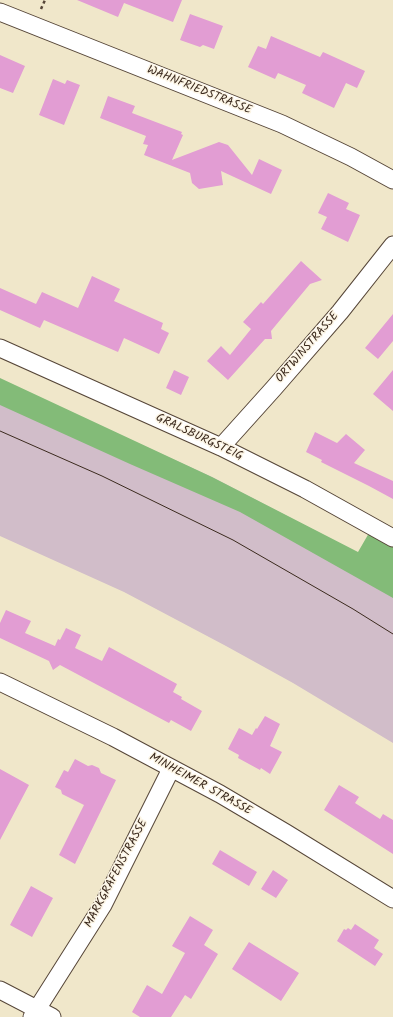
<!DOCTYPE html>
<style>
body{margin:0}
canvas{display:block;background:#f0e7ca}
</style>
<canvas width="393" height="1017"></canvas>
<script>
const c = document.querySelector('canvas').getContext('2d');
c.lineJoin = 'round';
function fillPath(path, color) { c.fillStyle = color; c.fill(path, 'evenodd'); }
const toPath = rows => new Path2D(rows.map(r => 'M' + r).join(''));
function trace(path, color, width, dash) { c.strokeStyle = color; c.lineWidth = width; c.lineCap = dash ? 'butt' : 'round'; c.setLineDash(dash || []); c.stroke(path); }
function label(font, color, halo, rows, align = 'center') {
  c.font = font + ' Kalam,sans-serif'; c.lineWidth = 3; c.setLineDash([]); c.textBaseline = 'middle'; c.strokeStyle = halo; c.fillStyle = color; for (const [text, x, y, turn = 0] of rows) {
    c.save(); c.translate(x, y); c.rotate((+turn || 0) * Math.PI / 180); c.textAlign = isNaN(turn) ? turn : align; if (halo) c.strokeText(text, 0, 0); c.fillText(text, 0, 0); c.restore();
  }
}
const industrial = toPath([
 [0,380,212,477,393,571,393,743,293,683,226,646,124,592,0,536]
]);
const forest = toPath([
 [0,378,212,477,358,552,369,533,393,547,393,598,240,512,130,464,0,405]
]);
const building = toPath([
 [77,0,182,0,173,22,124,3,118,17],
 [190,14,223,26,214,49,203,45,200,47,180,40],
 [271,36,320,57,323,52,365,71,357,88,346,83,334,108,302,93,306,85,278,73,275,79,248,67,258,46,266,49],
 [0,55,25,66,13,93,0,88],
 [53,79,65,84,67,80,80,85,64,125,39,115],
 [108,96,135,106,132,113,182,132,181,134,183,135,172,160,219,142,228,145,252,175,259,159,282,170,271,194,221,171,223,185,199,189,192,183,190,173,144,155,148,145,143,144,146,136,100,118],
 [328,193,349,203,346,209,360,215,348,242,321,229,327,217,318,213],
 [301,261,322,280,310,284,271,331,272,339,265,339,228,380,207,361,221,346,230,355,251,329,243,322,261,302,263,304],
 [92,276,120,289,114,301,163,323,161,329,169,333,159,354,124,338,118,352,44,320,40,328,0,310,0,288,36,304,42,292,78,308],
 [393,314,393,341,378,359,365,348],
 [174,370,189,377,181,395,166,388],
 [393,370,393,411,373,394],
 [315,432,337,443,346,434,365,450,354,463,393,481,393,499,369,486,321,462,322,460,306,452],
 [6,610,31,621,25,633,55,646,58,639,60,640,66,628,81,635,75,648,102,661,109,647,177,684,173,692,182,697,181,699,202,711,191,731,171,720,169,723,60,665,53,670,49,661,0,638,0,623],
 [265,716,280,724,270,746,282,752,270,774,261,768,260,770,238,758,239,755,228,749,239,728,252,735,256,728,257,729],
 [75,759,88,766,92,765,99,768,101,773,116,780,75,864,59,855,84,805,62,794,61,790,55,787,64,770,68,772],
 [0,769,29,785,0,840],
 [339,785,359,797,355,803,380,819,383,814,393,820,393,854,324,810],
 [220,850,257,872,249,886,212,864],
 [273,870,288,880,276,898,261,889],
 [31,886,53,898,32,937,10,925],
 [190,916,213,930,204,945,218,954,191,999,185,995,171,1017,140,1017,132,1012,147,985,162,994,185,953,172,946],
 [355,924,379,940,374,948,383,954,375,966,337,941,344,929,346,930,348,928,351,930],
 [249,942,299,973,281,1001,232,969]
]);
const path = toPath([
 [41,9,45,0]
]);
const minor = toPath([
 [0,12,282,124,351,157,393,180],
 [0,348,221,447,305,489,393,538],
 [221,447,274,388,340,312,393,245],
 [0,682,113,737,220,794,286,833,393,899],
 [0,990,52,1017],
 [32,1017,103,905,171,769]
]);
const tram = toPath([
 [0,431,102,476,233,540,353,609,393,634]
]);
const streetNames = [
 ["WAHNFRIEDSTRASSE",199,91,22],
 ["ORTWINSTRASSE",308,348,-49],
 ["GRALSBURGSTEIG",199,438,25],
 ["MINHEIMER STRASSE",200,785,29],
 ["MARKGRAFENSTRASSE",117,874,-62]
];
fillPath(industrial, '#d1bdc9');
fillPath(forest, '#83bb78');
fillPath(building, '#e29dd3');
trace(minor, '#564638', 19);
trace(path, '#564638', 2.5, [3, 3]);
trace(minor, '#fff', 17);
trace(tram, '#3b2a1e', 1);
label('12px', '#3b2a1e', '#fcf5e5', streetNames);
</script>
